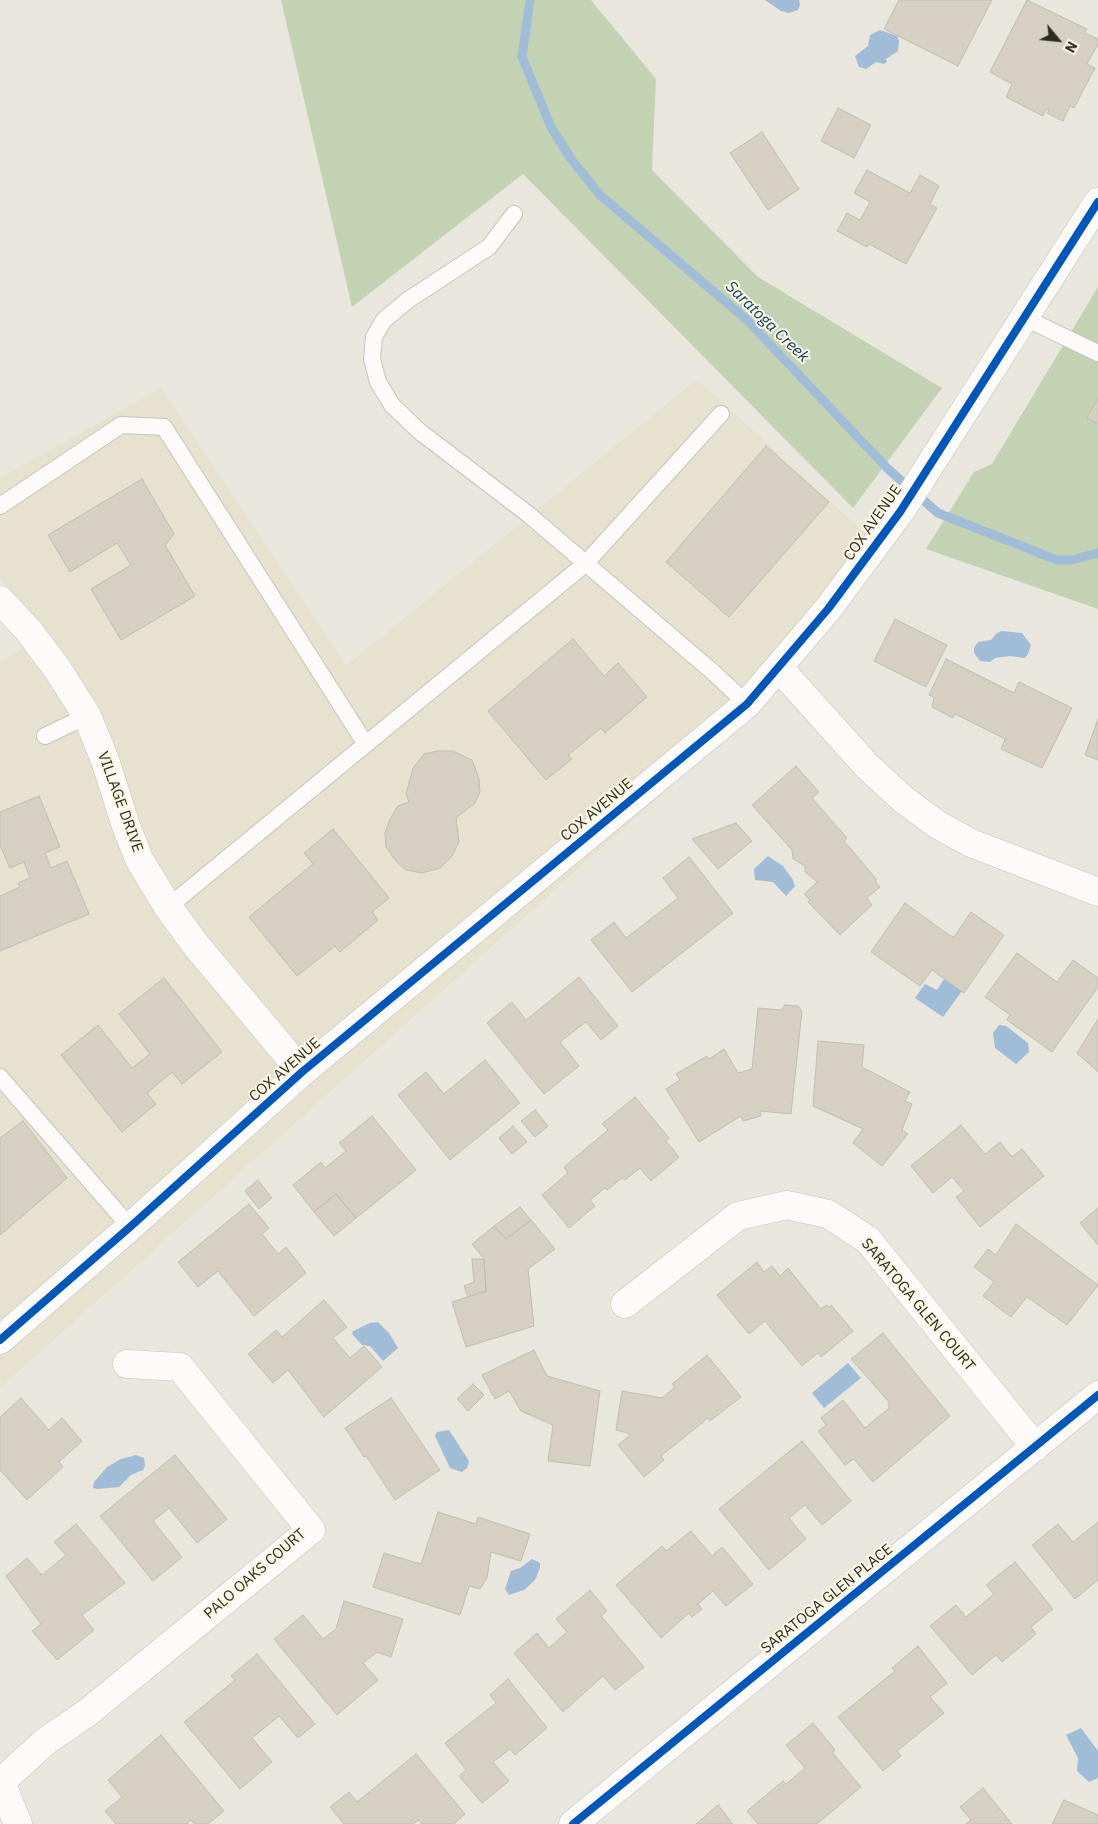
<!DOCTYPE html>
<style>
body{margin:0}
#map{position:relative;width:1098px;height:1824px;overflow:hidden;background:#e9e6dd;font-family:"IBM Plex Sans",sans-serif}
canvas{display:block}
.north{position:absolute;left:1033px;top:15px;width:50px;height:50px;-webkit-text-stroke:4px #fdf7e4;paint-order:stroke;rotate:118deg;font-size:14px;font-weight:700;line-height:20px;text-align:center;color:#2c2a23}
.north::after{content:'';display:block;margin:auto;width:18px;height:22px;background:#2c2a23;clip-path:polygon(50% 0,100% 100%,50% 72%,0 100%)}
</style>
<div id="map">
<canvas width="1098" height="1824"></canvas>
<div class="north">N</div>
</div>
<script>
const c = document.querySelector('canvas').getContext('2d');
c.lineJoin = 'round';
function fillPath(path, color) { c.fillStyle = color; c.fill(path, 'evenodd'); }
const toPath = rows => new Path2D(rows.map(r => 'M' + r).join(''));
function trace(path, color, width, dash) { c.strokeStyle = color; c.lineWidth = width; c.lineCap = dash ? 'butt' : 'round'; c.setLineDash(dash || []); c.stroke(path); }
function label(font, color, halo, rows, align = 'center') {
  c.font = font + ' "IBM Plex Sans",sans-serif'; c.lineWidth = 4; c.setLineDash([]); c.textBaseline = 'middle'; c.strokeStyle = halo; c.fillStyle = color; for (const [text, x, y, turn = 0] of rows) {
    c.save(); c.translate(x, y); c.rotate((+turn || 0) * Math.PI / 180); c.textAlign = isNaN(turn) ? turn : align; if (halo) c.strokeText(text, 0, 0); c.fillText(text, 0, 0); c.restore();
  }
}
const built = toPath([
 [697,379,870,538,754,711,0,1388,0,662,44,637,0,579,0,478,161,388,346,666]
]);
const green = toPath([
 [281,0,591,0,656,79,652,170,758,277,942,388,853,508,523,174,352,307],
 [1098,287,1098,609,926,549,974,472,992,464]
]);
const water = toPath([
 [765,0,799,0,800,5,798,10,789,13,781,11],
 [880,30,897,36,899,41,898,51,886,59,887,62,884,64,876,62,866,69,859,67,855,56,868,46,870,35],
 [1002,631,1022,633,1031,645,1028,654,1025,658,1010,656,995,658,990,662,980,661,974,653,974,648,978,642,991,640,997,633],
 [768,856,783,866,793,880,795,886,786,896,773,882,755,880,754,869],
 [944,979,962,991,943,1017,915,998,925,984,937,990],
 [999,1025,1006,1026,1028,1043,1029,1052,1016,1064,995,1048,993,1033],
 [378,1322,389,1333,398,1348,383,1361,370,1346,362,1345,352,1334,353,1331,370,1323],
 [848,1363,861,1378,824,1408,812,1393],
 [449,1430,469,1461,467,1468,462,1472,450,1468,435,1436,437,1432],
 [136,1455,144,1458,145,1466,143,1470,131,1475,119,1487,98,1489,93,1488,94,1482,107,1467,121,1459],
 [532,1559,540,1563,540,1568,535,1580,524,1590,509,1595,505,1589,511,1571,520,1568],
 [1081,1728,1098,1751,1098,1778,1089,1782,1077,1771,1078,1758,1066,1735]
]);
const stream = toPath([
 [530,0,522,57,551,127,571,159,600,195,747,320,888,469,938,513,1057,560,1072,560,1098,553]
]);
const building = toPath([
 [899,0,992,0,958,66,884,29,899,0],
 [1027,0,1087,29,1085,33,1098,39,1098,44,1087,64,1095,68,1074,108,1070,106,1063,121,1047,113,1049,110,1046,109,1043,116,1006,97,1012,84,990,72,1027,0],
 [838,108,871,125,854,158,821,141,838,108],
 [762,132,799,189,768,210,730,153,762,132],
 [867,170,910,193,920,175,939,186,930,204,937,208,906,264,869,244,867,247,837,231,847,213,860,220,870,202,854,193,867,170],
 [1098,398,1098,424,1087,418,1098,398],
 [766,446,829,502,729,617,666,562,766,446],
 [142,479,174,534,165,545,195,596,121,640,91,589,131,565,117,543,70,572,48,535,142,479],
 [895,619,947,645,926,687,874,661,895,619],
 [573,639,604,676,618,663,647,697,605,733,601,728,568,755,572,759,546,780,488,711,573,639],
 [946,659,1014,693,1019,682,1072,708,1042,768,1001,749,1005,739,955,714,953,718,932,707,934,697,929,695,946,659],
 [1098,719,1098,760,1085,755,1098,719],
 [437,751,453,751,472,760,479,779,480,792,475,803,456,818,459,842,452,856,440,868,422,873,406,870,396,861,386,847,385,833,390,819,398,806,409,802,406,794,413,768,424,754,437,751],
 [796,766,819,792,812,798,847,838,844,841,877,880,875,881,880,887,867,898,872,905,840,935,808,902,810,900,804,894,817,882,805,872,805,866,793,859,792,850,752,805,796,766],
 [39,796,60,847,45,853,51,868,67,861,89,914,0,951,0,896,20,887,18,883,30,878,24,862,10,868,0,845,0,812,39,796],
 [736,823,752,841,718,869,692,839,736,823],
 [333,829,389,898,372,912,378,920,340,952,335,946,297,976,249,917,313,864,304,853,333,829],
 [689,857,733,913,632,992,591,940,614,922,626,938,678,898,663,878,689,857],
 [905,903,949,935,954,937,971,912,1004,935,964,993,932,970,920,986,871,952,905,903],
 [1017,953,1057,982,1073,960,1098,978,1098,987,1052,1052,1007,1020,1010,1015,985,997,1017,953],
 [579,977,618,1026,601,1040,586,1022,560,1042,579,1066,544,1094,487,1023,512,1002,526,1020,579,977],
 [164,978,222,1052,182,1084,172,1072,147,1093,156,1104,122,1132,61,1055,98,1025,132,1068,150,1054,119,1014,164,978],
 [785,1005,798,1006,802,1011,791,1114,760,1111,761,1116,743,1121,741,1116,699,1142,666,1089,680,1080,676,1074,707,1056,709,1059,724,1049,738,1073,752,1069,758,1008,781,1010,785,1005],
 [1098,1019,1098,1072,1077,1053,1098,1019],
 [818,1041,864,1045,862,1067,910,1092,905,1101,912,1104,902,1130,908,1134,882,1166,853,1143,863,1129,813,1106,818,1041],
 [485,1060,520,1103,450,1160,398,1095,426,1072,444,1094,485,1060],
 [635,1097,669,1138,666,1141,679,1157,651,1181,640,1168,625,1180,622,1178,607,1190,605,1188,590,1200,595,1206,569,1228,542,1195,568,1173,564,1167,608,1130,602,1124,635,1097],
 [535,1110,548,1126,535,1137,521,1121,535,1110],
 [372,1116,416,1170,356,1218,336,1194,314,1212,293,1185,321,1162,325,1168,346,1151,339,1143,372,1116],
 [23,1121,67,1178,0,1235,0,1138,23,1121],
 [961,1125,985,1154,1000,1142,1012,1157,1022,1149,1044,1176,980,1227,956,1197,964,1191,952,1177,933,1193,911,1166,961,1125],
 [513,1126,527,1142,512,1154,499,1138,513,1126],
 [258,1180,272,1198,259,1209,245,1191,258,1180],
 [336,1194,356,1218,334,1236,314,1212,336,1194],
 [249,1204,269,1228,262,1234,278,1254,286,1247,306,1273,254,1316,218,1271,198,1287,178,1262,249,1204],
 [520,1207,531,1220,506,1239,494,1226,520,1207],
 [1098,1208,1098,1245,1080,1223,1098,1208],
 [531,1220,555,1249,528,1269,534,1326,466,1347,452,1302,486,1291,484,1259,472,1244,494,1226,506,1239,531,1220],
 [1016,1224,1098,1285,1067,1325,1027,1297,1011,1317,983,1296,994,1282,974,1267,988,1249,996,1255,1016,1224],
 [472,1259,484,1259,486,1291,468,1297,464,1286,474,1282,472,1259],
 [757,1262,764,1272,772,1266,780,1276,788,1268,821,1309,826,1305,829,1307,831,1305,853,1331,821,1357,818,1353,802,1366,765,1321,749,1334,717,1295,757,1262],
 [324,1300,347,1327,333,1338,350,1358,364,1346,382,1367,324,1417,288,1370,273,1383,248,1354,276,1330,282,1337,324,1300],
 [883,1333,950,1416,873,1482,854,1459,845,1465,818,1431,826,1425,821,1418,843,1400,865,1428,889,1408,889,1402,851,1359,883,1333],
 [534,1350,547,1376,600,1391,590,1466,548,1461,553,1425,521,1411,509,1391,495,1399,482,1375,534,1350],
 [707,1355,741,1397,710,1421,708,1418,661,1456,664,1460,644,1477,618,1445,631,1434,616,1430,622,1391,662,1398,675,1387,672,1384,707,1355],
 [473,1384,484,1395,468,1411,457,1399,473,1384],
 [21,1398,49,1430,62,1418,82,1441,59,1462,63,1467,27,1500,0,1470,0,1417,21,1398],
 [391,1398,440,1470,395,1500,366,1456,364,1457,345,1428,391,1398],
 [802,1441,851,1501,822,1525,805,1505,789,1518,806,1539,769,1570,719,1509,802,1441],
 [175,1455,227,1519,197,1543,169,1508,153,1521,182,1557,153,1581,100,1516,175,1455],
 [438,1512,476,1524,478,1517,530,1534,521,1561,491,1552,487,1578,480,1589,469,1586,460,1615,373,1587,384,1553,421,1564,438,1512],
 [1098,1522,1098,1580,1075,1599,1032,1545,1058,1524,1073,1542,1098,1522],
 [76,1524,125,1583,82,1615,94,1630,57,1660,32,1631,41,1624,6,1576,27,1558,42,1575,66,1555,54,1542,76,1524],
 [691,1531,712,1556,722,1547,753,1584,726,1606,713,1591,698,1604,702,1609,692,1617,689,1613,661,1638,616,1585,662,1546,666,1551,691,1531],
 [1015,1562,1053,1609,1031,1627,1036,1634,1002,1662,996,1655,972,1675,930,1626,956,1605,966,1617,994,1594,986,1585,1015,1562],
 [590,1590,607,1611,601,1616,644,1667,615,1690,603,1676,563,1712,514,1653,537,1633,549,1648,567,1632,556,1619,590,1590],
 [344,1601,403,1619,391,1657,377,1652,363,1663,378,1680,337,1715,274,1639,303,1615,323,1639,336,1629,344,1601],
 [918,1646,947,1683,930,1697,944,1713,897,1751,901,1756,883,1771,838,1717,895,1671,892,1668,918,1646],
 [257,1654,315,1724,298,1738,279,1716,252,1738,272,1762,240,1789,184,1722,235,1680,231,1676,257,1654],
 [508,1679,547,1728,515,1755,510,1749,493,1762,509,1781,482,1803,459,1776,466,1770,445,1743,496,1703,490,1695,508,1679],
 [813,1723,835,1750,832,1752,861,1787,817,1824,758,1824,747,1811,783,1781,786,1784,805,1768,786,1745,813,1723],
 [161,1735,224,1811,208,1824,194,1824,191,1820,187,1824,116,1824,105,1811,122,1797,108,1780,161,1735],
 [416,1754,465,1814,454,1824,422,1824,419,1820,413,1824,344,1824,330,1807,349,1792,357,1802,416,1754],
 [983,1788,1012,1824,966,1824,971,1820,960,1807,983,1788],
 [1064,1800,1098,1815,1098,1824,1052,1824,1064,1800],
 [718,1805,733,1824,696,1824,718,1805]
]);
const service = toPath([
 [514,214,489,247,408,300,384,320,374,337,372,359,378,382,392,405,419,431,528,514,714,673,747,704],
 [1025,318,1098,353],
 [0,506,121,425,164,427,365,743],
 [45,736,87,716],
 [168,907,585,564,721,414],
 [0,1077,130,1227]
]);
const minor = toPath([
 [0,600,28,630,58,670,87,716,105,760,125,823,139,859,168,907,195,944,302,1072],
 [779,668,868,767,904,800,938,825,971,843,1098,892],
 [625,1304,738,1216,787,1205,828,1214,868,1240,1035,1447],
 [1,1782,46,1741,87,1713,311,1530,180,1367,127,1364],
 [573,1824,1098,1395]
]);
const secondary = toPath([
 [0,1340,130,1227,302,1072,747,704,828,609,900,512,1098,202]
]);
const trunk = toPath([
 [0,1339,2,1338],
 [0,1780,18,1824]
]);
const cycleway = toPath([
 [0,1340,130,1227,302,1072,747,704,828,609,900,512,1098,202],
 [573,1824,1098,1395]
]);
const streetNames = [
 ["COX AVENUE",873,523,-55],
 ["VILLAGE DRIVE",120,802,70],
 ["COX AVENUE",597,810,-40],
 ["COX AVENUE",285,1070,-41],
 ["SARATOGA GLEN COURT",918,1305,50],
 ["PALO OAKS COURT",255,1574,-41],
 ["SARATOGA GLEN PLACE",827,1599,-39]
];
const waterNames = [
 ["Saratoga Creek",767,322,44]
];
fillPath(built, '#e7e1cf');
fillPath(green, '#c4d2b4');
fillPath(water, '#a0bcd7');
trace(stream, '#a0bcd7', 9);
fillPath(building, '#d5d0c1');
trace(building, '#c0bdb5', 1);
trace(service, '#c7c4bd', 18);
trace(minor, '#c7c4bd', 29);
trace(secondary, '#c7c4bd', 29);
trace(trunk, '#c7c4bd', 29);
trace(service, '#fcfbfa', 16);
trace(minor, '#fcfbfa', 28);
trace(secondary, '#fcfbfa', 28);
trace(trunk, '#fcfbfa', 28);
trace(cycleway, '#0057b8', 8);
label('15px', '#2c2a23', '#fdf7e4', streetNames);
label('italic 16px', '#103d66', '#fdf7e4', waterNames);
</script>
